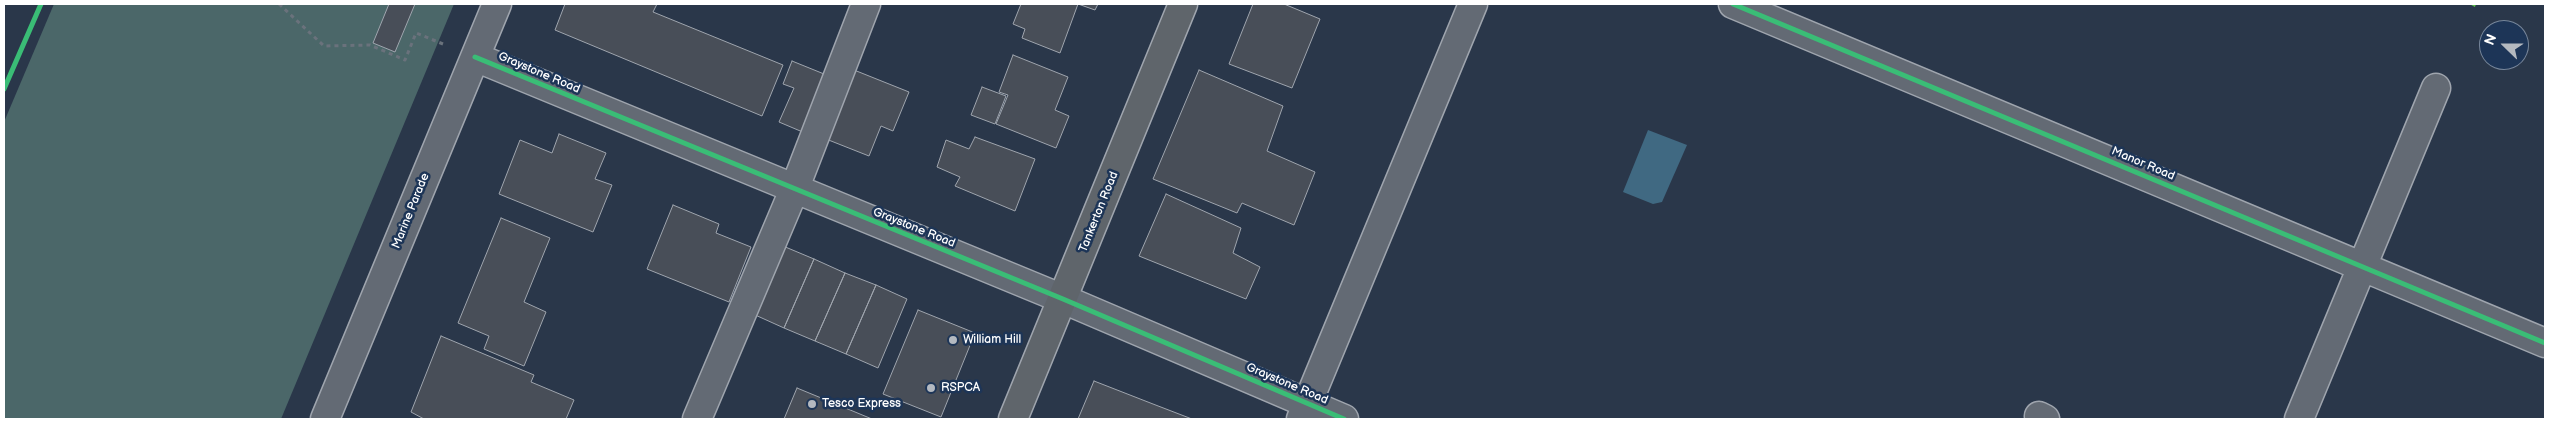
<!DOCTYPE html>
<style>
body{margin:0}
#map{position:relative;width:2549px;height:423px;overflow:hidden;background:#2a374a;font-family:"Balsamiq Sans",sans-serif}
canvas{display:block}
.frame{position:absolute;inset:0;border:5px solid #fff;pointer-events:none}
.north{position:absolute;left:2479px;top:20px;width:50px;height:50px;box-sizing:border-box;background:#1d3557;border:1px solid #77869a;border-radius:50%;rotate:292deg;font-size:14px;font-weight:700;line-height:20px;text-align:center;color:#fff}
.north::after{content:'';display:block;margin:auto;width:18px;height:22px;background:#b4b9c0;clip-path:polygon(50% 0,100% 100%,50% 72%,0 100%)}
</style>
<div id="map">
<canvas width="2549" height="423"></canvas>
<div class="frame"></div>
<div class="north">N</div>
</div>
<script>
const c = document.querySelector('canvas').getContext('2d');
c.lineJoin = 'round';
function fillPath(path, color) { c.fillStyle = color; c.fill(path, 'evenodd'); }
const toPath = rows => new Path2D(rows.map(r => 'M' + r).join(''));
function trace(path, color, width, dash) { c.strokeStyle = color; c.lineWidth = width; c.lineCap = dash ? 'butt' : 'round'; c.setLineDash(dash || []); c.stroke(path); }
function label(font, color, halo, rows, align = 'center') {
  c.font = font + ' "Balsamiq Sans",sans-serif'; c.lineWidth = 5; c.setLineDash([]); c.textBaseline = 'middle'; c.strokeStyle = halo; c.fillStyle = color; for (const [text, x, y, turn = 0] of rows) {
    c.save(); c.translate(x, y); c.rotate((+turn || 0) * Math.PI / 180); c.textAlign = isNaN(turn) ? turn : align; if (halo) c.strokeText(text, 0, 0); c.fillText(text, 0, 0); c.restore();
  }
}
const green = toPath([
 [54,4,454,4,281,419,4,419,4,122]
]);
const water = toPath([
 [1648,130,1687,145,1662,202,1653,204,1623,192]
]);
const building = toPath([
 [389,4,415,4,395,52,373,43,389,4],
 [565,4,657,4,653,12,783,65,762,116,555,30,565,4],
 [1021,4,1078,4,1060,53,1022,38,1025,29,1013,24,1021,4],
 [1078,4,1098,4,1095,10,1078,4],
 [1253,4,1284,4,1320,19,1292,88,1229,64,1253,4],
 [1013,55,1068,77,1055,110,1069,116,1056,148,996,124,1008,95,999,92,1013,55],
 [792,61,829,76,805,133,779,122,794,88,783,84,792,61],
 [854,70,909,92,893,131,881,126,869,156,826,139,854,70],
 [1199,70,1283,106,1267,151,1315,172,1294,225,1242,203,1237,213,1153,179,1199,70],
 [982,87,1006,96,995,124,971,115,982,87],
 [559,134,606,153,595,179,612,185,593,232,499,194,520,140,552,153,559,134],
 [975,137,1035,159,1015,211,955,186,960,177,937,167,946,140,969,149,975,137],
 [1166,194,1241,228,1233,253,1260,267,1246,299,1139,256,1166,194],
 [673,205,719,224,716,233,751,247,729,302,647,269,673,205],
 [501,218,550,238,524,302,546,312,524,366,484,349,489,336,458,323,501,218],
 [783,246,814,259,784,328,753,314,783,246],
 [814,259,845,273,815,341,784,328,814,259],
 [845,273,876,285,846,354,815,341,845,273],
 [876,285,907,299,878,368,846,354,876,285],
 [918,310,975,333,941,417,883,394,918,310],
 [441,336,534,375,531,382,574,400,566,419,424,419,411,412,441,336],
 [1094,381,1153,404,1192,419,1078,419,1094,381],
 [797,388,872,419,784,419,797,388]
]);
const path = toPath([
 [279,4,324,46,370,45,405,60,416,33,443,44]
]);
const minor = toPath([
 [1733,4,2545,343],
 [475,57,1063,299,1344,419],
 [2039,416,2045,419],
 [325,419,497,4],
 [697,419,794,190,866,4],
 [1301,419,1473,4],
 [2299,419,2436,88]
]);
const major = toPath([
 [1013,419,1183,4]
]);
const quiet = toPath([
 [2473,6,2474,4]
]);
const cycleway = toPath([
 [1733,4,2545,343],
 [475,57,1063,299,1344,419],
 [4,89,41,4]
]);
const markers = [
 [953,340,5,"#b4b9c0"],
 [931,388,5,"#b4b9c0"],
 [812,404,5,"#b4b9c0"]
];
const streetNames = [
 ["Graystone Road",539,73,23],
 ["Manor Road",2143,164,23],
 ["Marine Parade",411,211,-68],
 ["Tankerton Road",1099,212,-68],
 ["Graystone Road",914,228,22],
 ["Graystone Road",1287,384,23]
];
const poiNames = [
 ["William Hill",963,340],
 ["RSPCA",941,388],
 ["Tesco Express",822,404]
];
fillPath(green, '#4b6769');
fillPath(water, '#406982');
fillPath(building, '#484e58');
trace(building, '#9fa5ae', 1);
trace(minor, '#9fa5ae', 31);
trace(major, '#9fa5ae', 31);
trace(path, '#6a727c', 3, [4, 4]);
trace(minor, '#636a74', 28);
trace(major, '#5f656b', 28);
trace(quiet, '#5cbc4b', 4, [8, 4]);
trace(cycleway, '#3abd76', 5);
for (const [x, y, r, color] of markers) { const dot = new Path2D(); dot.arc(x, y, r, 0, 2 * Math.PI); c.fillStyle = color; c.fill(dot); trace(dot, '#1d3557', 2); }
label('12px', '#fff', '#1d3557', streetNames);
label('12px', '#fff', '#1d3557', poiNames, 'left');
</script>
